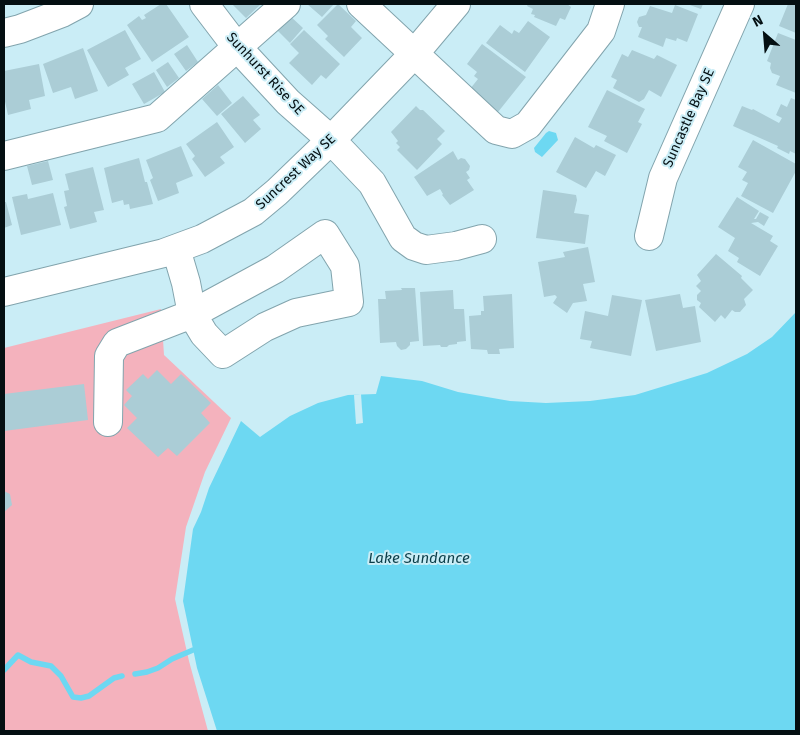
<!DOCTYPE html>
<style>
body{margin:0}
#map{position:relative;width:800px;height:735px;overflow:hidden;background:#caedf6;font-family:"Fira Sans",sans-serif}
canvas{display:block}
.frame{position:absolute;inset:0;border:5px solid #040f12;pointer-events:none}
.north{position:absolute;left:740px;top:10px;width:50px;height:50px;-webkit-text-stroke:4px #caedf6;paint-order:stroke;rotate:333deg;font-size:14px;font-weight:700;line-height:20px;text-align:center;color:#040f12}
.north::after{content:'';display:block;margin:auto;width:18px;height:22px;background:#040f12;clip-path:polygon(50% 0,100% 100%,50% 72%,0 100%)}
</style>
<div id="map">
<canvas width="800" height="735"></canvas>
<div class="frame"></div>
<div class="north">N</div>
</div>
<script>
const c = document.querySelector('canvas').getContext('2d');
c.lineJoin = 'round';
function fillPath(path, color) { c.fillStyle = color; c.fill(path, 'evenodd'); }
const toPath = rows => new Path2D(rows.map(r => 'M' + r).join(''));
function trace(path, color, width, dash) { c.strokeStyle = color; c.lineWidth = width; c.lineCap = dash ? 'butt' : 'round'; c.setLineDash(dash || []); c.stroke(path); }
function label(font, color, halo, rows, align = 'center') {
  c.font = font + ' "Fira Sans",sans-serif'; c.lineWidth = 4; c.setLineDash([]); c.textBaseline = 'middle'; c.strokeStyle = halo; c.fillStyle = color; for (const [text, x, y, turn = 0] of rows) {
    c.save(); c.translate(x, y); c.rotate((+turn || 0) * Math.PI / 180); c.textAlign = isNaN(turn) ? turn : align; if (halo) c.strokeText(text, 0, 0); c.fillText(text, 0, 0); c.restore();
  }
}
const green = toPath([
 [161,309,164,355,231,418,205,472,186,527,175,599,189,661,208,731,4,731,4,348]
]);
const water = toPath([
 [549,131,556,133,558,140,542,157,535,152,534,148,546,133],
 [796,312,796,731,217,731,197,668,183,601,193,529,201,512,209,488,241,421,260,437,290,416,318,403,348,395,376,394,381,376,422,381,458,392,510,401,546,403,590,401,635,395,707,373,747,354,772,337]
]);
const pier = toPath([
 [361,394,363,423,356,424,354,395]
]);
const stream = toPath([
 [4,670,18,655,31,662,51,666,61,676,73,697,81,698,89,696,114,678,122,676],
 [135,674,147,672,158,668,172,659,193,650]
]);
const building = toPath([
 [161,4,166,4,189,37,152,62,127,25,139,16,142,20,146,18,144,15],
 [232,4,259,4,260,5,246,18],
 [307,4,334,4,322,17],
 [338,4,356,21,351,27,362,38,344,57,325,39,328,36,317,25],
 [528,4,567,4,571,7,565,20,560,18,556,26,534,17,535,15,531,14,533,9,527,6],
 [687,4,703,4,701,9],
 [788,4,796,4,796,33,779,26],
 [675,5,698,14,687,42,677,38,676,41,666,38,663,47,638,37,642,27,639,27,637,22,639,17,646,15,650,6,672,13],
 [289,15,303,28,290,43,276,29],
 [528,21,550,37,525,72,486,43,500,25,512,34,514,30,519,33],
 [125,30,141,59,125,68,129,75,108,87,87,50],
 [304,30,340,64,326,79,321,75,312,85,289,63,299,53,290,44],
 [778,33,796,40,796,93,776,85,780,76,772,73,770,68,771,63,767,61],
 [482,44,526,77,498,112,470,89,478,79,474,76,477,72,467,64],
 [187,45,198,62,186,71,174,54],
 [83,48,98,91,75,99,71,87,53,93,43,64],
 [632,50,654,59,657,55,677,65,661,97,649,90,644,99,639,102,613,88,617,80,611,77,622,54,628,57],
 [168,62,179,78,167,87,156,70],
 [39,64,45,96,29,100,31,109,8,115,4,97,4,71],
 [154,72,165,92,144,104,132,84],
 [218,85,232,103,217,116,202,99],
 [607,90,645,109,638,122,642,124,627,153,604,141,607,136,588,127],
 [243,96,260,115,253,120,261,129,245,143,221,114],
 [791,98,796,100,796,154,790,151,789,154,777,148,778,146,733,126,742,106,752,110,753,109,779,123,782,118,776,115,781,104,787,107],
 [416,106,420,110,423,110,445,131,437,139,442,144,417,170,397,150,400,147,396,143,398,141,391,132],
 [217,122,234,147,220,157,225,163,205,177,192,159,195,156,186,144],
 [575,137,594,148,596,145,616,155,605,176,596,171,586,188,556,172],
 [753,140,796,164,796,171,773,213,741,196,748,183,742,180,747,172,738,167],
 [181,146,193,176,176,183,179,193,158,201,150,180,153,178,146,160],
 [453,151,458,160,461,158,465,159,470,166,469,170,466,172,470,178,467,180,474,190,450,205,442,195,443,194,440,189,427,196,414,177],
 [139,158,145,182,147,182,153,204,130,209,129,204,124,205,123,200,112,203,104,168],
 [48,161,53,180,32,185,27,166],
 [93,167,104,210,94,212,97,222,70,229,64,207,67,206,64,191,69,190,65,174],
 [543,190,576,195,577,200,574,213,589,215,585,244,536,238],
 [53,193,61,225,21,235,12,197,27,194,28,199],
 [737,197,759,211,754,219,756,219,760,212,769,217,764,226,758,222,751,223,773,236,770,241,778,246,760,276,737,262,739,258,728,251,735,238,718,227],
 [4,202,6,202,12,225,4,228],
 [588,247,595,282,583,284,587,301,573,303,567,313,553,303,557,297,555,295,544,297,538,262,565,257,563,252],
 [716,254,742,276,741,278,753,290,744,299,746,305,740,312,735,312,732,310,725,319,721,315,715,322,699,307,701,303,697,300,697,295,701,291,696,286,701,281,697,275],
 [401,288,415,288,419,341,410,342,410,345,406,349,401,350,397,346,396,342,380,343,378,299,386,299,385,291,402,290],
 [453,290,454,309,464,309,466,341,457,342,457,344,449,345,447,347,441,347,440,345,423,346,420,292],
 [512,294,514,348,499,349,500,354,488,354,487,350,471,349,469,316,481,315,481,311,484,311,483,296],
 [680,294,683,308,695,306,701,342,656,351,645,300],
 [612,295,642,300,631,356,590,348,592,341,580,339,585,311,608,316],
 [157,370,171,384,181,374,211,403,201,413,210,423,177,456,168,448,158,457,127,428,137,418,124,405,132,396,126,390,143,374,148,379],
 [84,384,88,420,4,431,4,394],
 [4,491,10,494,12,505,4,512]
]);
const minor = toPath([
 [204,4,236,46,288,102,331,140,372,183,403,238,414,246,426,250,456,246,482,239],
 [361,4,496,130,512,134,528,125,601,31,610,4],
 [4,33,20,29,62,13,79,4],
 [4,156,157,118,286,4],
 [649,236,663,178,740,4],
 [4,292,164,253,202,239,253,212,277,192,331,140,414,54,456,4],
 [108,422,109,356,117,343,192,314,275,269,325,234,345,266,349,302,296,313,265,327,223,354,204,334,192,314,186,283,176,249]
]);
const streetNames = [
 ["Sunhurst Rise SE",265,74,47],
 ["Suncastle Bay SE",689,118,-66],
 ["Suncrest Way SE",296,172,-43]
];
const waterNames = [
 ["Lake Sundance",419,559]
];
fillPath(green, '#f4b2bd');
fillPath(water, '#6dd8f2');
fillPath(pier, '#caedf6');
trace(stream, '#6dd8f2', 5.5);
fillPath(building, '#abcdd6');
trace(minor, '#82a4ad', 30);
trace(minor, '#fff', 28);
label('14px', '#040f12', '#caedf6', streetNames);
label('italic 15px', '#0a3d48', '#caedf6', waterNames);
</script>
